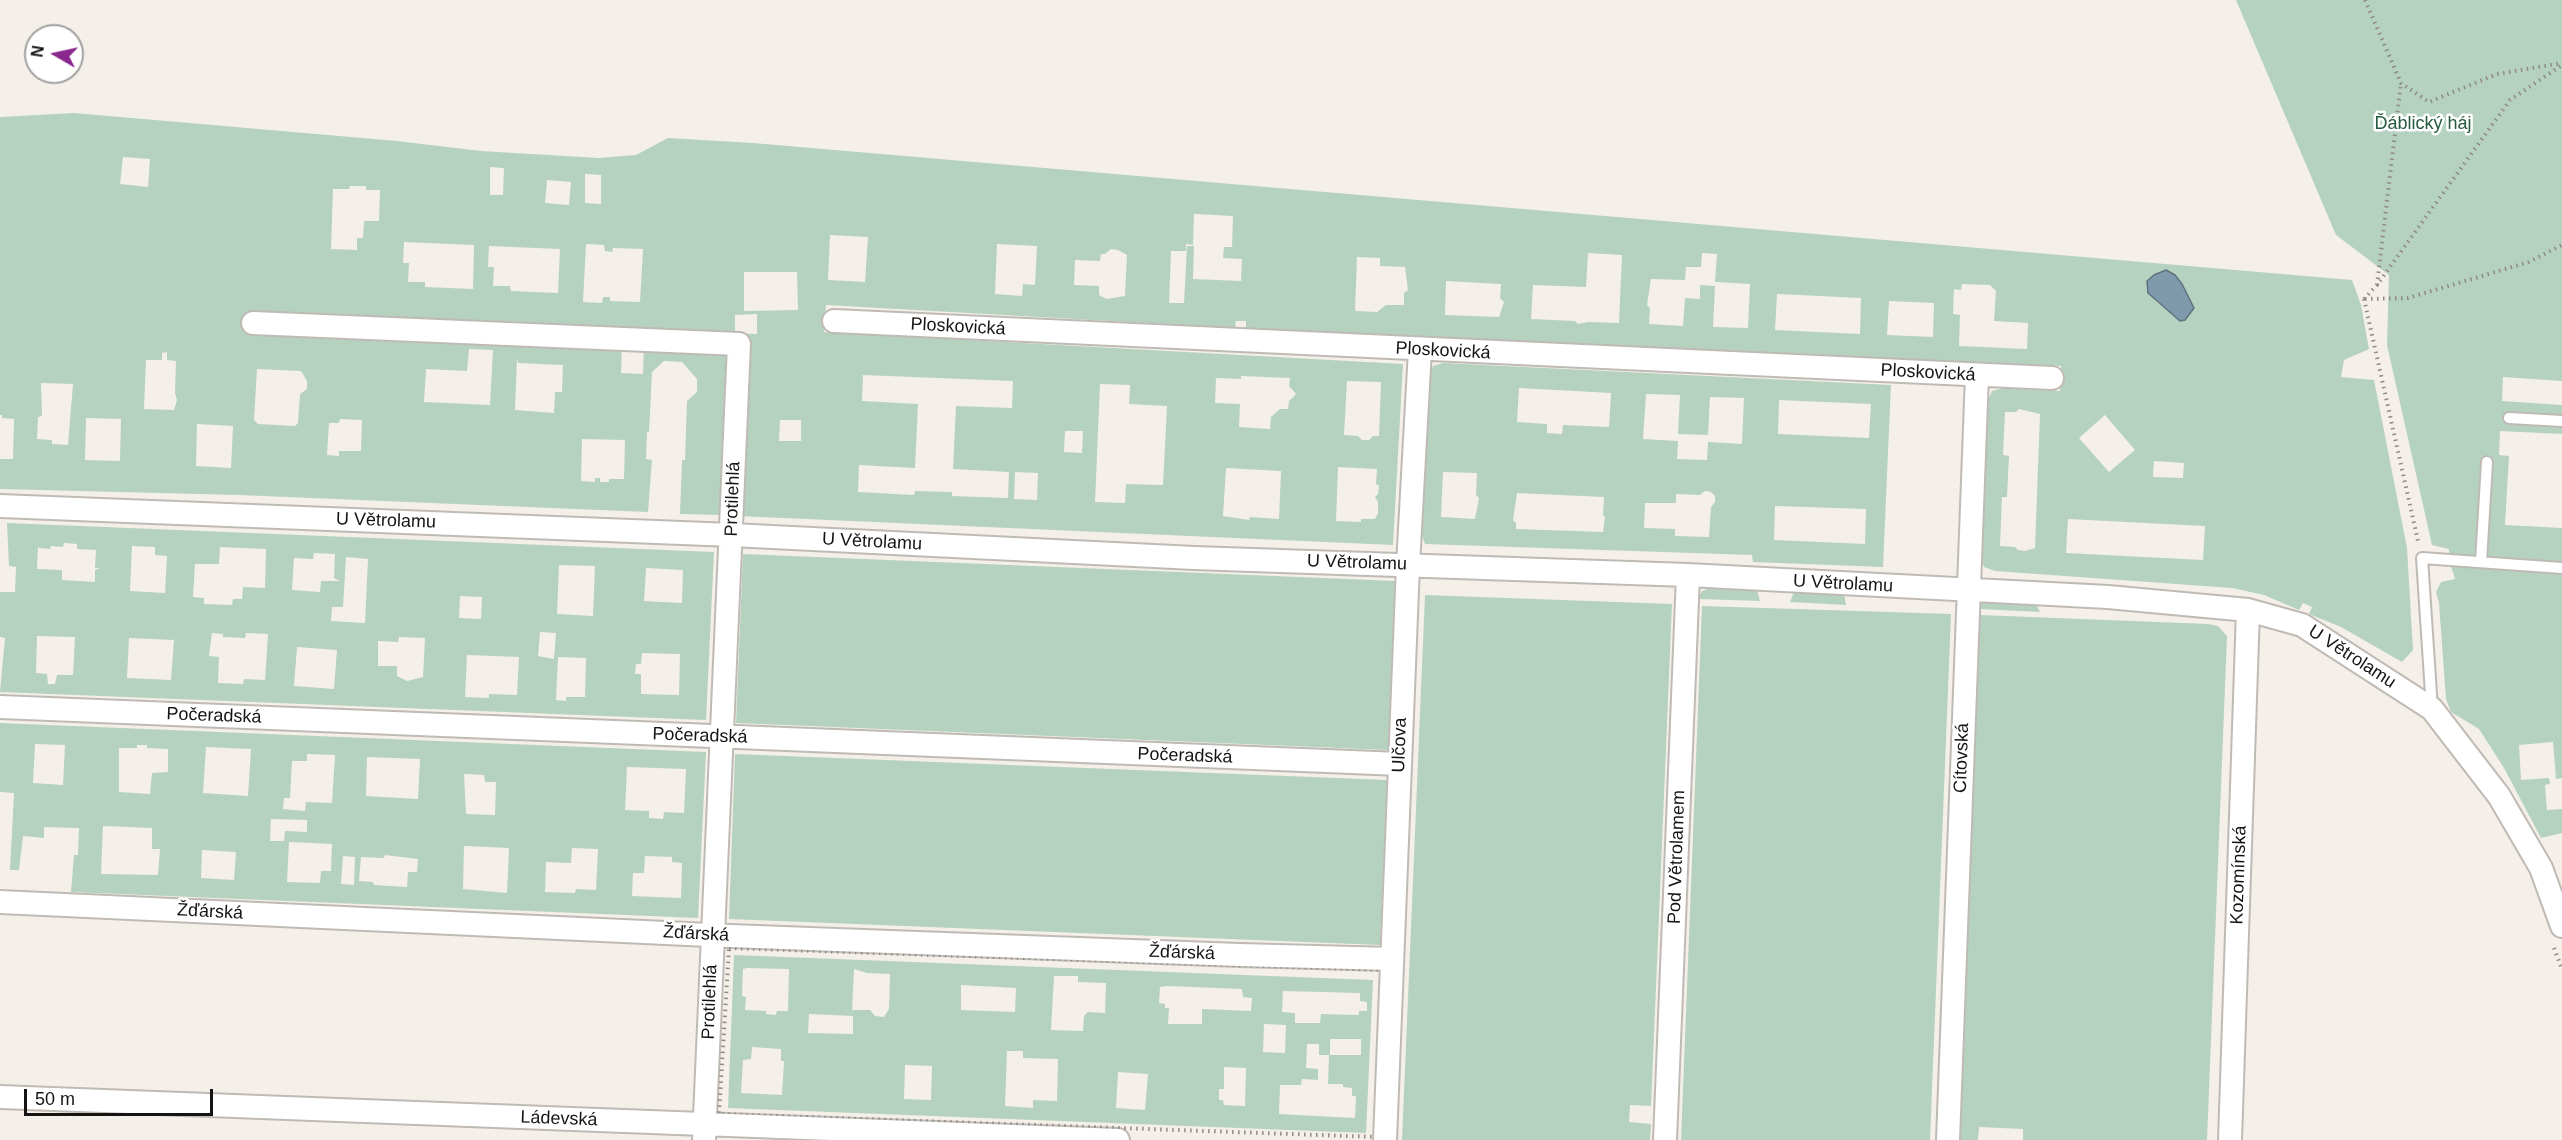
<!DOCTYPE html>
<meta charset="utf-8">
<style>
body{margin:0}
#map{position:relative;width:2562px;height:1140px;overflow:hidden;background:#f5efe9;font-family:Arial,sans-serif}
canvas{display:block}
.north{position:absolute;left:24px;top:24px;width:60px;height:60px;box-sizing:border-box;background:#fff;border:2px solid #a2a1a0;border-radius:50%;rotate:279deg;font-size:16px;font-weight:700;line-height:24px;text-align:center;color:#161412}
.north::after{content:'';display:block;margin:auto;width:21px;height:27px;background:#8a278f;clip-path:polygon(50% 0,100% 100%,50% 72%,0 100%)}
.scale{position:absolute;left:24px;top:1089px;width:189px;height:27px;box-sizing:border-box;border:3px solid #161412;border-top:0;padding-left:8px;font-size:18px;line-height:21px;white-space:nowrap;color:#161412;-webkit-text-stroke:4px #fff;paint-order:stroke}
</style>
<div id="map">
<canvas width="2562" height="1140"></canvas>
<div class="north">N</div>
<div class="scale">50 m</div>
</div>
<script>
const c = document.querySelector('canvas').getContext('2d');
c.lineJoin = 'round';
function fillPath(path, color) { c.fillStyle = color; c.fill(path, 'evenodd'); }
const toPath = rows => new Path2D(rows.map(r => 'M' + r).join(''));
function trace(path, color, width, dash) { c.strokeStyle = color; c.lineWidth = width; c.lineCap = dash ? 'butt' : 'round'; c.setLineDash(dash || []); c.stroke(path); }
function label(font, color, halo, rows, align = 'center') {
  c.font = font + ' Arial,sans-serif'; c.lineWidth = 5; c.setLineDash([]); c.textBaseline = 'middle'; c.strokeStyle = halo; c.fillStyle = color; for (const [text, x, y, turn = 0] of rows) {
    c.save(); c.translate(x, y); c.rotate((+turn || 0) * Math.PI / 180); c.textAlign = isNaN(turn) ? turn : align; if (halo) c.strokeText(text, 0, 0); c.fillText(text, 0, 0); c.restore();
  }
}
const green = toPath([
 [2236,0,2562,0,2562,381,2503,377,2502,401,2562,405,2562,434,2500,431,2499,455,2509,456,2505,525,2562,528,2562,778,2556,779,2553,742,2519,745,2521,780,2549,778,2550,784,2545,785,2547,810,2562,809,2562,833,2541,838,2504,768,2479,729,2451,712,2446,699,2439,603,2436,592,2441,582,2455,579,2449,560,2449,549,2432,545,2387,345,2389,275,2336,235],
 [74,113,397,141,481,151,599,158,636,155,668,138,753,143,2352,280,2361,305,2369,349,2344,360,2341,377,2374,380,2407,548,2413,650,2402,662,2341,627,2309,614,2312,607,2303,603,2299,610,2264,595,2232,588,1995,571,1984,567,1980,554,1987,403,1992,391,2003,388,2060,391,2061,366,1246,329,1246,321,1236,321,1235,328,826,305,824,332,1403,364,1393,545,738,516,747,339,622,345,621,373,643,374,644,346,726,352,730,361,722,515,680,514,682,460,685,460,687,401,697,392,697,379,682,362,664,361,652,372,649,432,647,432,646,459,652,460,648,512,239,495,0,489,0,459,13,459,14,419,2,418,2,415,0,415,0,117],
 [123,157,150,159,148,187,120,184],
 [490,167,504,168,503,195,490,195],
 [585,174,601,175,601,204,585,203],
 [547,180,571,182,569,205,545,203],
 [350,186,366,186,366,190,380,190,379,221,364,221,363,238,357,238,357,250,331,249,333,189,349,189],
 [1194,214,1233,216,1232,247,1224,247,1223,258,1242,259,1241,281,1193,279,1194,246,1187,246,1184,303,1169,303,1171,251,1186,251,1186,244,1193,245],
 [830,235,868,237,865,282,828,280],
 [404,242,474,245,473,289,425,287,425,282,408,282,409,263,403,263],
 [586,244,604,245,605,251,612,252,613,248,643,249,640,302,610,301,610,297,603,297,602,303,583,302],
 [997,244,1037,246,1035,285,1023,284,1022,296,995,294],
 [489,246,560,249,558,293,511,291,510,286,493,286,494,267,488,267],
 [1111,249,1118,250,1127,255,1125,296,1106,299,1099,295,1099,286,1074,285,1075,260,1100,261,1101,254,1105,254],
 [1588,253,1622,255,1619,323,1588,322,1578,324,1575,321,1531,319,1533,285,1586,287],
 [1702,253,1717,254,1715,282,1750,284,1748,328,1713,327,1715,286,1700,285,1700,299,1685,298,1683,326,1649,324,1650,308,1647,305,1651,279,1685,280,1686,267,1701,267],
 [1357,257,1380,258,1380,266,1405,267,1408,290,1404,293,1404,305,1386,305,1377,312,1355,311],
 [744,272,797,272,798,310,744,311],
 [1446,281,1501,284,1500,298,1504,302,1499,317,1445,315],
 [1962,284,1990,285,1996,291,1994,321,2028,323,2027,349,1959,346,1960,315,1953,314,1954,289,1961,290],
 [2182,284,2191,301,2185,320,2180,321,2167,308,2156,302],
 [1777,294,1861,298,1860,334,1775,330],
 [1889,301,1934,303,1933,337,1887,335],
 [757,314,757,334,735,333,735,315],
 [469,349,493,350,490,405,424,402,426,369,467,371],
 [167,352,167,360,176,361,175,393,177,400,174,410,144,409,146,360,162,360,162,353],
 [517,358,518,363,563,365,562,392,555,392,554,413,515,410],
 [257,369,301,371,307,381,307,389,300,394,298,423,295,426,258,424,254,420],
 [863,375,1013,381,1012,408,956,406,953,469,1009,472,1008,498,952,496,952,492,915,491,914,495,858,492,859,465,915,468,918,404,862,401],
 [1241,376,1290,378,1289,386,1296,394,1289,401,1288,409,1280,409,1271,417,1270,429,1239,427,1240,404,1215,403,1216,378,1241,379],
 [1347,381,1381,382,1379,436,1373,436,1369,440,1362,440,1358,436,1344,435],
 [41,383,73,384,68,445,52,444,52,440,37,439,38,417,42,416],
 [1100,384,1130,385,1129,404,1167,406,1163,485,1126,484,1125,503,1095,502],
 [2019,409,2040,414,2035,548,2025,551,2018,550,2015,547,2000,546,2002,497,2007,497,2009,456,2003,455,2005,412,2016,412],
 [2105,415,2135,450,2109,472,2079,438],
 [86,418,121,419,120,461,85,460],
 [340,419,362,420,361,451,339,451,339,456,327,455,329,423,339,423],
 [780,420,801,420,801,441,779,441],
 [197,424,233,426,231,468,196,466],
 [1065,431,1083,431,1082,453,1064,452],
 [582,439,625,440,624,479,609,479,609,482,600,482,600,478,595,478,595,482,581,481],
 [2154,461,2184,463,2183,478,2153,477],
 [1338,467,1377,469,1376,484,1379,486,1378,494,1375,497,1378,502,1378,513,1375,519,1361,519,1361,522,1336,521],
 [1226,468,1281,471,1279,519,1250,517,1249,520,1223,516],
 [1015,472,1038,473,1037,500,1014,499],
 [2068,519,2205,526,2203,560,2066,553],
 [1443,363,1891,385,1883,567,1753,562,1752,555,1425,544,1421,533,1428,378,1433,366],
 [1519,388,1611,393,1609,427,1563,425,1562,434,1547,433,1547,424,1517,422],
 [1646,394,1680,395,1678,434,1708,435,1710,397,1744,398,1742,444,1708,442,1707,460,1677,459,1678,441,1643,439],
 [1779,400,1871,404,1869,438,1778,434],
 [1443,472,1477,473,1476,495,1479,498,1475,519,1441,517],
 [1705,491,1711,492,1715,496,1715,502,1711,507,1709,537,1675,536,1675,529,1644,528,1645,503,1676,503,1676,494,1700,495],
 [1517,493,1604,497,1603,515,1605,517,1603,532,1516,529,1516,523,1513,520],
 [1775,506,1866,509,1865,544,1774,540],
 [7,523,714,552,706,720,0,692,5,638,0,637,0,592,15,592,16,567,9,566],
 [64,543,77,544,77,549,96,550,95,568,100,568,95,570,95,582,62,580,62,570,37,569,38,546,39,548,50,549,51,546,63,547],
 [132,546,155,547,155,555,167,556,165,593,130,591],
 [220,547,266,549,265,588,243,587,242,599,233,599,232,605,204,604,204,598,193,597,195,564,219,564],
 [314,553,335,554,334,578,340,581,321,581,320,592,292,590,294,558,313,559],
 [346,557,368,559,365,623,331,621,332,607,343,607],
 [559,565,595,566,593,616,557,614],
 [646,568,683,570,682,603,644,601],
 [460,596,482,597,481,619,459,618],
 [540,632,556,633,554,659,538,656],
 [212,633,223,634,223,637,245,638,246,633,268,634,265,680,244,679,243,684,218,683,219,657,209,656],
 [37,636,75,637,73,675,57,675,55,684,48,684,47,674,36,673],
 [399,637,425,638,423,677,407,681,397,676,397,666,378,666,378,641,398,642],
 [129,638,174,640,171,680,127,678],
 [297,647,337,650,334,689,294,686],
 [642,653,680,654,679,695,641,694,641,674,635,674,636,664,641,664],
 [467,655,519,657,517,695,489,694,489,698,465,697],
 [558,657,586,658,585,697,566,697,566,701,556,700],
 [743,554,1395,581,1388,750,736,723],
 [1710,588,1757,590,1760,601,1698,599,1702,591],
 [1794,592,1844,594,1846,605,1790,602],
 [1425,595,1672,604,1651,1106,1630,1105,1629,1122,1651,1124,1650,1140,1402,1140],
 [1988,601,2036,604,2040,612,1980,609,1982,602],
 [1702,606,1951,614,1930,1140,1681,1140],
 [1980,615,2208,624,2218,626,2227,636,2207,1140,2023,1140,2023,1129,1979,1127,1978,1140,1960,1140],
 [0,723,706,752,698,918,71,892,74,855,78,855,79,828,44,827,44,838,23,836,19,870,10,870,14,793,0,792],
 [35,744,65,745,63,785,33,783],
 [137,745,147,745,147,748,168,749,168,772,152,773,150,794,119,792,119,748,137,748],
 [206,747,251,749,248,796,203,793],
 [307,754,335,755,332,803,306,802,305,811,283,809,284,798,290,798,292,761,307,761],
 [367,757,420,759,418,799,366,796],
 [627,767,686,769,684,813,664,812,663,819,649,818,649,811,625,810],
 [464,774,484,775,485,782,496,782,495,815,466,814],
 [271,819,307,820,307,832,285,831,284,841,270,841],
 [103,826,152,828,152,849,160,849,158,875,101,874],
 [289,842,332,844,331,871,321,871,320,883,287,882],
 [464,846,509,848,507,893,463,889],
 [572,848,598,849,596,890,576,889,575,893,545,892,546,862,571,863],
 [202,850,236,852,234,880,201,878],
 [385,855,418,859,417,872,408,872,407,887,374,885,373,882,359,881,361,857,384,858],
 [343,856,355,857,354,885,341,884],
 [645,856,672,857,672,862,682,863,681,898,632,896,633,873,644,873],
 [735,754,1387,780,1380,945,729,919],
 [734,955,1373,980,1366,1133,728,1108],
 [747,968,789,969,788,1011,777,1011,776,1015,766,1014,766,1011,745,1010,746,997,742,996,743,969],
 [854,969,867,973,890,974,889,1009,884,1017,875,1016,870,1010,853,1010,852,1012],
 [1054,976,1078,976,1078,982,1106,983,1105,1013,1088,1012,1084,1016,1083,1031,1051,1030],
 [961,985,1016,988,1015,1012,961,1010],
 [1167,986,1242,989,1243,997,1252,998,1251,1011,1202,1009,1202,1024,1168,1024,1169,1008,1165,1008,1165,1004,1159,1003,1160,987],
 [1283,991,1360,993,1360,1001,1367,1002,1367,1011,1359,1011,1359,1015,1321,1014,1320,1023,1295,1023,1295,1013,1282,1012],
 [809,1014,853,1016,853,1034,808,1033],
 [1264,1024,1286,1025,1285,1053,1263,1052],
 [1330,1039,1361,1039,1361,1055,1330,1055],
 [1307,1044,1319,1044,1319,1055,1329,1055,1328,1084,1343,1084,1343,1087,1352,1088,1352,1096,1356,1096,1355,1118,1279,1114,1280,1085,1301,1085,1302,1079,1318,1080,1318,1069,1306,1068],
 [752,1047,781,1049,781,1061,784,1061,782,1095,741,1093,743,1060,751,1059],
 [1007,1051,1023,1051,1023,1058,1058,1059,1057,1101,1033,1100,1033,1108,1005,1106],
 [905,1065,932,1066,931,1100,904,1099],
 [1224,1067,1246,1068,1245,1106,1224,1105,1223,1100,1219,1100,1219,1089,1224,1089],
 [1118,1072,1148,1074,1145,1110,1116,1108]
]);
const water = toPath([
 [2166,270,2175,275,2182,284,2194,308,2185,320,2180,321,2148,293,2147,281,2154,275,2166,270]
]);
const path = toPath([
 [2365,0,2401,83,2429,102,2497,74,2562,63],
 [2377,285,2401,83],
 [2364,299,2377,285,2510,100,2562,65],
 [2364,299,2418,541],
 [2365,299,2408,298,2529,262,2562,245],
 [729,948,1384,970,1377,1137,719,1114,729,948],
 [2554,948,2562,969]
]);
const lane = toPath([
 [2509,418,2562,421],
 [2481,562,2487,462],
 [2432,709,2422,558,2562,568]
]);
const street = toPath([
 [834,321,2052,378],
 [253,323,739,344,704,1140],
 [0,506,732,535,1194,558,1688,575,2108,597,2248,610,2302,625,2432,709,2499,796,2541,868,2562,926],
 [0,707,1400,764],
 [0,902,730,936,1239,955,1392,959],
 [0,1097,1118,1140],
 [1385,1140,1408,565,1420,350],
 [1665,1140,1688,575],
 [1948,1140,1977,375],
 [2230,1140,2248,610]
]);
const parkNames = [
 ["Ďáblický háj",2423,124]
];
const streetNames = [
 ["Ploskovická",958,327,3],
 ["Ploskovická",1443,351,3],
 ["Ploskovická",1928,373,3],
 ["Protilehlá",733,499,-88],
 ["U Větrolamu",386,521,2],
 ["U Větrolamu",872,542,3],
 ["U Větrolamu",1357,563,2],
 ["U Větrolamu",1843,584,3],
 ["U Větrolamu",2352,657,33],
 ["Počeradská",214,716,2],
 ["Počeradská",700,736,2],
 ["Ulčova",1400,745,-88],
 ["Počeradská",1185,756,2],
 ["Cítovská",1962,758,-88],
 ["Pod Větrolamem",1677,857,-88],
 ["Kozomínská",2239,875,-88],
 ["Žďárská",210,912,3],
 ["Žďárská",696,934,3],
 ["Žďárská",1182,953,2],
 ["Protilehlá",710,1002,-88],
 ["Ládevská",559,1119,2]
];
fillPath(green, '#b5d2c1');
fillPath(water, '#809aad');
trace(water, '#60727e', 1.5);
trace(lane, '#c0bab4', 14);
trace(street, '#c0bab4', 26);
trace(path, '#8f8a86', 4, [1.5, 4.5]);
trace(lane, '#fff', 10);
trace(street, '#fff', 22);
label('18px', '#275b41', '#fff', parkNames);
label('18px', '#161412', '#fff', streetNames);
</script>
